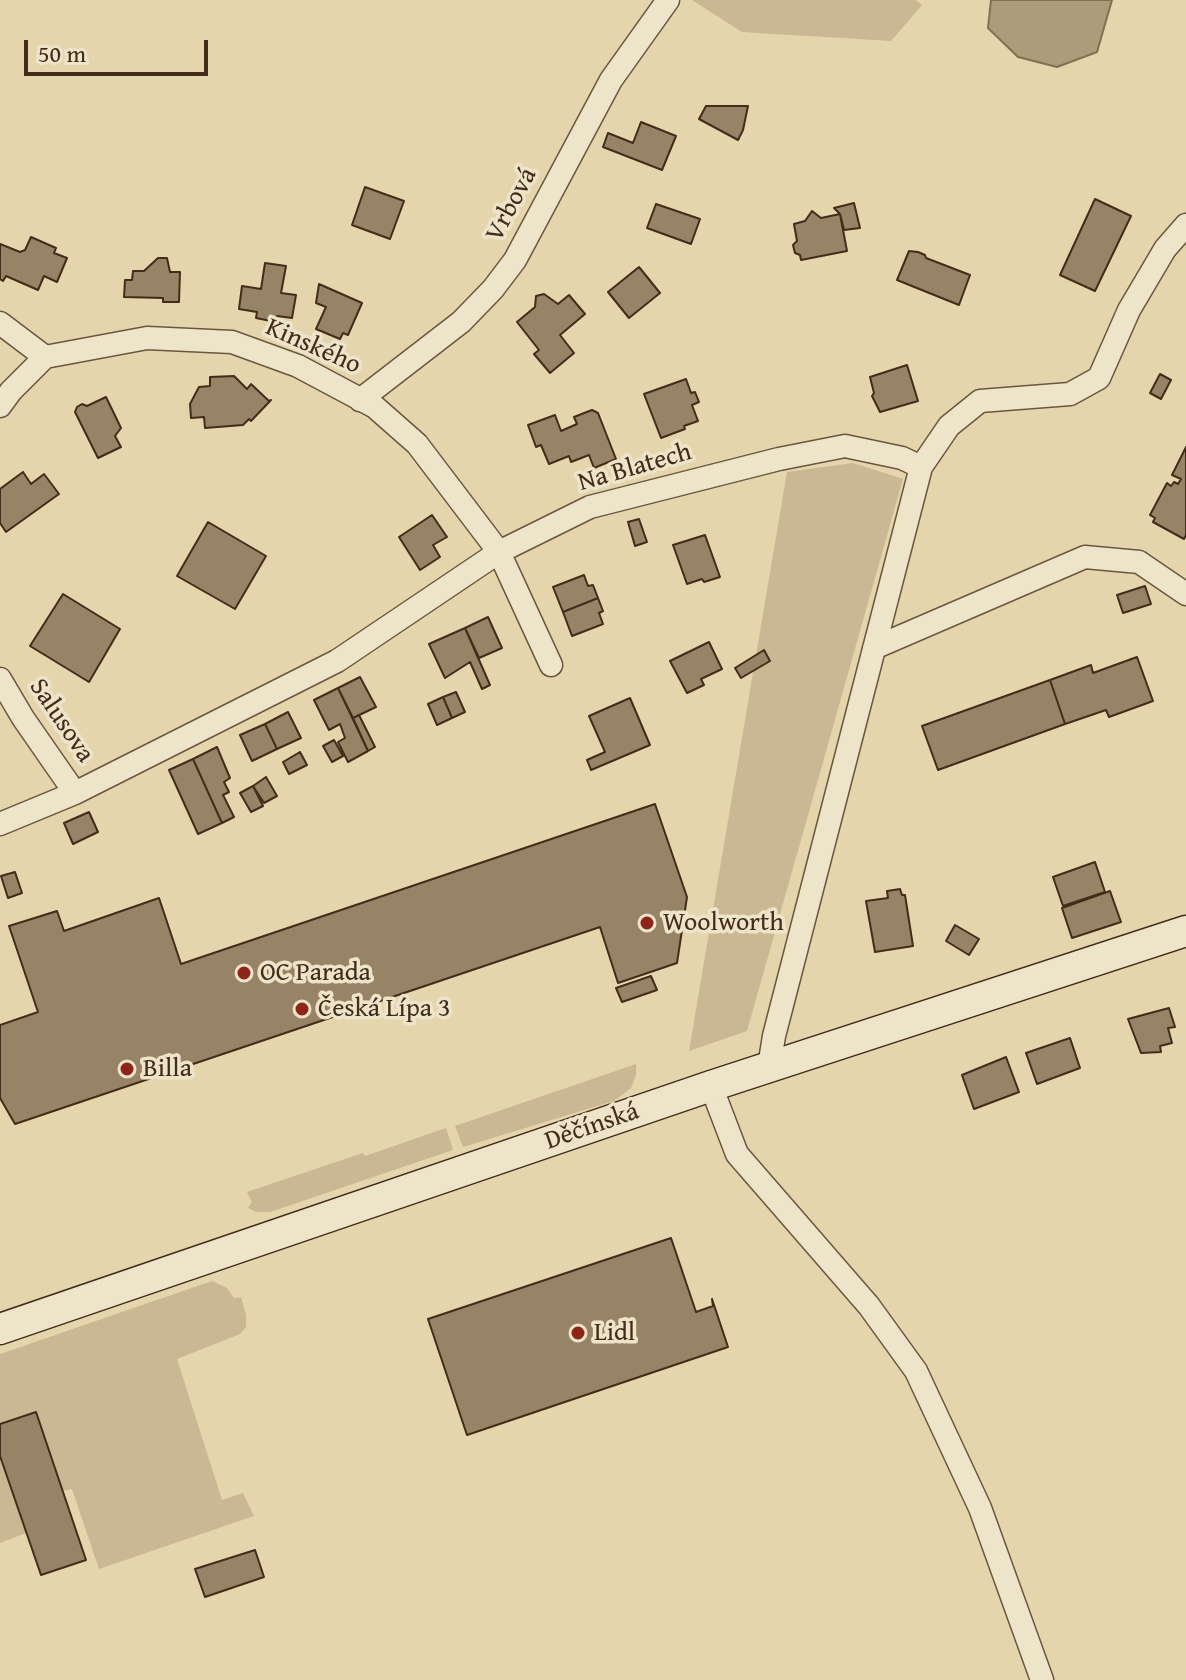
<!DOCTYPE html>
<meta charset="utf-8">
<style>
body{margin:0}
#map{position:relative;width:1186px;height:1680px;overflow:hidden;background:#e4d5ac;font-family:"Gentium Book Plus",serif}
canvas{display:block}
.scale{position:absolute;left:24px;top:40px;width:184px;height:36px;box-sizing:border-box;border:4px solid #432c1a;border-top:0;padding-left:10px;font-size:24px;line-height:28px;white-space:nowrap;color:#432c1a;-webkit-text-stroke:6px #ede4c9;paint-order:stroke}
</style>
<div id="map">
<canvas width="1186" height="1680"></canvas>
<div class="scale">50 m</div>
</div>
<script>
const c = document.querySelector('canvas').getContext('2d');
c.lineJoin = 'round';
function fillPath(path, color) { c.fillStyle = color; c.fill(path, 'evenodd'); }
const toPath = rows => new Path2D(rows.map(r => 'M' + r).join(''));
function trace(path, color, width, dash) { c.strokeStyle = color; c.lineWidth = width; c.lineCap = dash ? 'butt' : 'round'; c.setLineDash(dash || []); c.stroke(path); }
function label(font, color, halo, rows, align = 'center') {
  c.font = font + ' "Gentium Book Plus",serif'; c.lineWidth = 7; c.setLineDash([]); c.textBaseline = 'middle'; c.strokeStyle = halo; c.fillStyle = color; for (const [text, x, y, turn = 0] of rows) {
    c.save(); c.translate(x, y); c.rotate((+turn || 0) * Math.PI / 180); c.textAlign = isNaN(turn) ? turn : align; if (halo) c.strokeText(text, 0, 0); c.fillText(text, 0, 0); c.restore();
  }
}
const green = toPath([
 [692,0,916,0,922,5,891,41,742,32],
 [853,463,903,479,747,1031,689,1051,787,472],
 [636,1064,636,1075,631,1088,614,1101,463,1147,455,1126],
 [446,1128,453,1150,270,1212,256,1212,248,1208,252,1202,247,1192,363,1153,365,1156],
 [212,1281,227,1288,234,1298,241,1297,246,1315,246,1327,240,1334,177,1359,222,1500,243,1493,254,1516,99,1569,72,1489,62,1491,36,1412,0,1424,0,1354],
 [0,1456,26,1533,0,1543]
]);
const water = toPath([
 [991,0,1112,0,1097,52,1057,67,1018,57,988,28,991,0]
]);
const building = toPath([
 [706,106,748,106,743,130,738,140,699,119,706,106],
 [641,122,676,136,662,170,603,147,608,133,633,143,641,122],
 [365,187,404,201,390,239,352,225,365,187],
 [1095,199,1131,216,1095,291,1060,275,1095,199],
 [854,203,860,228,844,230,840,214,834,208,854,203],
 [656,204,700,219,691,244,647,228,656,204],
 [812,211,821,218,840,214,847,251,801,260,800,255,795,253,793,245,797,241,794,224,805,221,812,211],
 [31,237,56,248,54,253,67,258,57,282,44,276,38,290,6,276,3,281,0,279,0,244,20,252,25,250,31,237],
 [909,251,918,252,925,255,926,258,970,275,959,305,897,280,909,251],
 [158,258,167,258,170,272,180,272,179,302,163,302,163,298,124,297,125,280,132,280,133,271,144,271,158,258],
 [265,263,286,266,281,293,296,295,292,318,277,316,276,322,256,318,257,312,239,309,242,286,261,289,265,263],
 [639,267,660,293,629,318,608,292,639,267],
 [319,284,362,303,348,335,343,333,340,339,316,329,326,307,316,303,319,284],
 [544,294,558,304,569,295,585,314,560,335,574,353,550,373,534,354,539,350,517,322,535,307,536,296,544,294],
 [907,365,918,401,880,412,872,396,874,393,870,377,907,365],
 [1160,374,1171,380,1161,399,1150,393,1160,374],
 [234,376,247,389,251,384,269,401,271,400,251,421,249,419,243,425,205,428,204,417,191,418,190,404,199,387,210,386,210,377,234,376],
 [686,379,691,393,695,392,699,402,692,405,698,421,684,426,685,429,661,438,644,394,686,379],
 [106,397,121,428,115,436,121,447,98,458,75,412,77,407,82,404,87,406,106,397],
 [592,410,598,413,616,459,594,468,589,455,571,462,569,456,549,464,541,445,536,447,528,425,555,415,561,431,577,424,574,417,592,410],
 [1186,447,1186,535,1184,539,1153,522,1155,518,1150,515,1167,483,1171,486,1174,482,1178,484,1181,479,1172,475,1186,447],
 [23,472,31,484,44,474,59,494,6,532,0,523,0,489,23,472],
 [432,515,447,537,433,545,440,557,420,570,399,537,432,515],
 [639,519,647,542,635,546,628,522,639,519],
 [208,522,266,556,235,609,177,576,208,522],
 [705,535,720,577,704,582,702,579,687,584,673,545,705,535],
 [584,575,588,586,593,585,598,598,563,612,553,587,584,575],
 [1145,586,1151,604,1123,613,1117,595,1145,586],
 [63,594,120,629,89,682,30,646,63,594],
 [598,598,603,611,599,613,603,624,572,636,563,612,598,598],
 [488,617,502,648,479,658,465,628,488,617],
 [465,628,490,685,482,689,470,662,445,678,429,644,465,628],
 [709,642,722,669,701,679,704,685,687,693,670,661,709,642],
 [764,650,770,661,741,678,735,668,764,650],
 [1137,657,1153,701,1109,717,1106,710,1065,724,1050,680,1091,665,1093,673,1137,657],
 [360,677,376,707,353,718,338,688,360,677],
 [1050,680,1065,724,938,770,922,726,1050,680],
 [338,688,368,751,348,762,338,742,345,738,340,724,329,730,314,700,338,688],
 [456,692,465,712,452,718,443,697,456,692],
 [443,697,452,718,437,725,428,704,443,697],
 [630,698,650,745,591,770,587,760,605,752,589,716,630,698],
 [288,712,301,738,277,749,265,724,288,712],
 [359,715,375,747,368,751,353,718,359,715],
 [265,724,277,749,252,761,240,735,265,724],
 [334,740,343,756,332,762,323,746,334,740],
 [217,747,230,778,224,782,229,792,223,795,234,817,222,823,193,759,217,747],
 [300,752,307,765,289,774,283,762,300,752],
 [193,759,222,823,198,834,169,770,193,759],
 [266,777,277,796,264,803,253,786,266,777],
 [253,786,263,806,251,812,240,793,253,786],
 [655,804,687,897,677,963,618,983,600,927,15,1124,0,1098,0,1025,38,1012,9,926,57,911,64,931,159,898,181,964,655,804],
 [89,812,98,832,73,844,64,823,89,812],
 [1095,862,1105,892,1063,906,1053,877,1095,862],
 [15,872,22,893,8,898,1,876,15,872],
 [900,889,902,895,905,895,913,946,875,952,866,901,888,898,887,891,900,889],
 [1110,891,1121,922,1072,938,1062,908,1110,891],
 [955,925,979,939,969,955,946,941,955,925],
 [651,976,657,990,622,1002,616,988,651,976],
 [1169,1008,1175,1027,1168,1028,1172,1043,1160,1046,1161,1052,1141,1053,1128,1019,1169,1008],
 [1070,1038,1080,1068,1037,1084,1026,1053,1070,1038],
 [1006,1057,1019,1092,974,1109,962,1075,1006,1057],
 [671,1238,696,1312,713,1306,712,1299,728,1347,467,1435,428,1319,671,1238],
 [36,1412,86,1560,41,1575,0,1456,0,1424,36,1412],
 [255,1550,264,1577,205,1597,195,1569,255,1550]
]);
const street = toPath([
 [0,323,45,357,147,338,232,342,298,366,375,407,417,444,499,552,551,665],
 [360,400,461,322,493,289,515,260,611,80,668,0],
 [0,406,11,391,45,357],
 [874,648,1085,557,1139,562,1186,594],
 [0,679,23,718,75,793],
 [0,824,75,793,337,661,499,552,590,507,779,459,845,446,902,458,921,467,949,426,980,401,1070,394,1099,378,1129,310,1165,249,1186,225],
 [769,1067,774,1036,921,467],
 [711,1086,737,1154,869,1306,916,1371,980,1508,1042,1680]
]);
const secondary = toPath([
 [0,1329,711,1086,1186,931]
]);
const markers = [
 [647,923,8,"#8f2418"],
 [244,973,8,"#8f2418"],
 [302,1009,8,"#8f2418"],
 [127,1069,8,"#8f2418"],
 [578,1333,8,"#8f2418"]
];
const streetNames = [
 ["Vrbová",512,205,-62],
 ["Kinského",313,347,24],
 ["Na Blatech",635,468,-16],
 ["Salusova",61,721,56],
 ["Děčínská",592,1127,-19]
];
const poiNames = [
 ["Woolworth",663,923],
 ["OC Parada",260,973],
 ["Česká Lípa 3",318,1009],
 ["Billa",143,1069],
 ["Lidl",594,1333]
];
fillPath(green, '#c9b893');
fillPath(water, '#ad9c7a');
trace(water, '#836f54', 2);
fillPath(building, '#978466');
trace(building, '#432c1a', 2);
trace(street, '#6b563e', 25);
trace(secondary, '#432c1a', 33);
trace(street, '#ede4c9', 22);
trace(secondary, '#ede4c9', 30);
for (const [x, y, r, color] of markers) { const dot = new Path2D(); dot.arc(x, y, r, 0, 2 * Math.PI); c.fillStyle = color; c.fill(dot); trace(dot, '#ede4c9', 3); }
label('26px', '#432c1a', '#ede4c9', streetNames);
label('26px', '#432c1a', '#ede4c9', poiNames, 'left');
</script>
